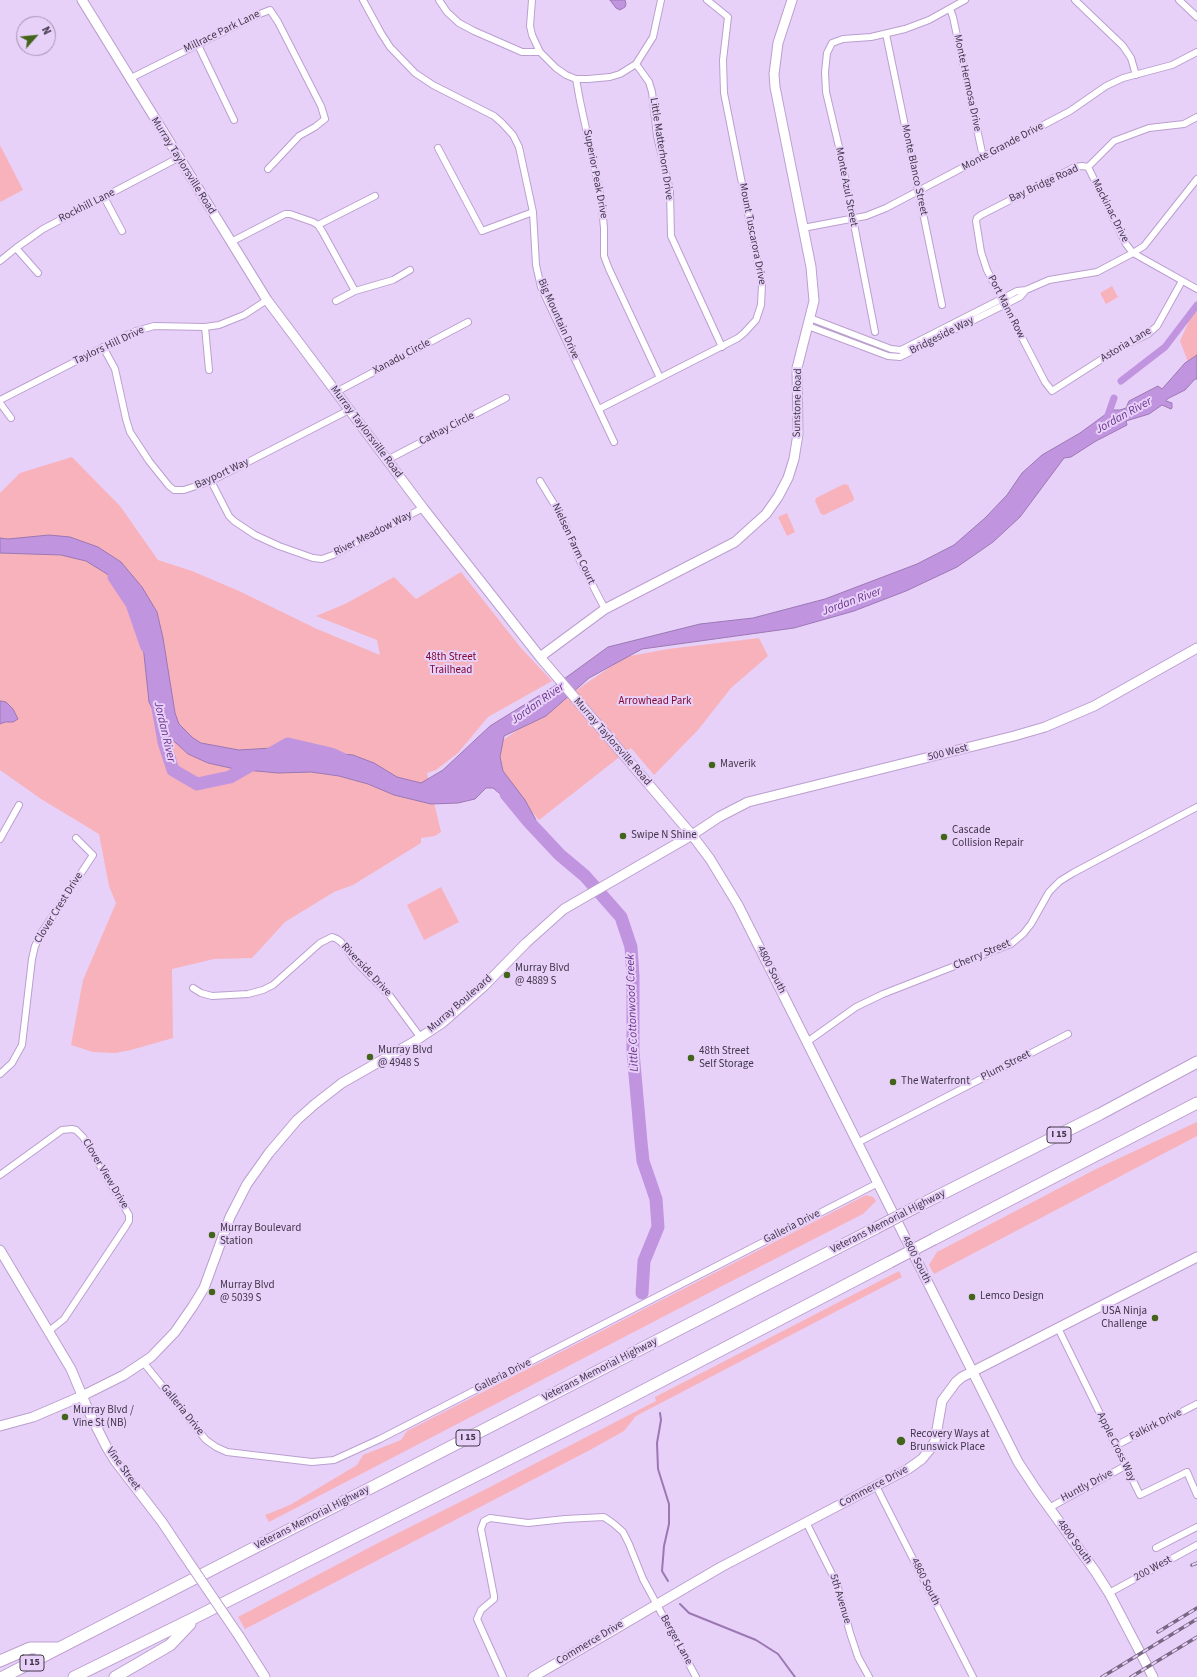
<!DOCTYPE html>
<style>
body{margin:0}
#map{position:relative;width:1197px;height:1677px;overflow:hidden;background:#e8d1f9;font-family:"Source Sans 3",sans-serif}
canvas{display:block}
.north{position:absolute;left:16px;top:16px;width:40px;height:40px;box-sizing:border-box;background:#e8d1f9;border:1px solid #a693b3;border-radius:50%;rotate:63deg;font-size:11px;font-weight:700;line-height:16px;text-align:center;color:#42364a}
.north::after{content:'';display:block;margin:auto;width:14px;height:18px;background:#43641b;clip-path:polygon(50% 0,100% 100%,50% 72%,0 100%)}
</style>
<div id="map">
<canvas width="1197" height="1677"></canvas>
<div class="north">N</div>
</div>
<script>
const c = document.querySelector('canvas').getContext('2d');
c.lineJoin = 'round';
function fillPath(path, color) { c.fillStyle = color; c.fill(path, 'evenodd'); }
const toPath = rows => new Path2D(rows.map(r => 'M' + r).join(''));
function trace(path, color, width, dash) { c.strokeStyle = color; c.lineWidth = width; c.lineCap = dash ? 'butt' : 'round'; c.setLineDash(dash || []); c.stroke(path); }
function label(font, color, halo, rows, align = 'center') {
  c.font = font + ' "Source Sans 3",sans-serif'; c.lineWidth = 4; c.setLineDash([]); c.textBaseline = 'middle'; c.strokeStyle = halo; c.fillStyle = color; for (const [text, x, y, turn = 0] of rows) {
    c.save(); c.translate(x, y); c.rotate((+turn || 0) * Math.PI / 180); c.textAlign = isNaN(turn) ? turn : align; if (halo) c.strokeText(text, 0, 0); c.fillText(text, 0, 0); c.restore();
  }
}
const green = toPath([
 [0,145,23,190,0,202],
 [1112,286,1118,297,1106,304,1100,293],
 [1197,303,1197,355,1188,362,1180,341],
 [72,457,120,506,158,560,192,571,239,591,317,629,380,655,377,640,316,616,345,604,394,577,416,599,461,572,521,648,552,681,488,717,458,753,436,770,427,773,441,832,435,836,421,838,421,843,353,885,334,892,285,922,252,958,214,959,172,969,173,1038,131,1050,115,1053,93,1052,71,1045,83,980,116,903,109,886,99,834,41,799,0,770,0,493,20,473],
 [844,484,848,485,854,498,853,501,824,515,821,514,815,501,816,498],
 [787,513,795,532,787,536,778,517],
 [759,638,768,656,731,688,698,730,654,775,631,748,539,820,506,782,499,763,503,740,625,657,668,649],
 [441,887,459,922,424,940,407,905],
 [1197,1122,1197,1136,934,1274,929,1265,937,1252,1096,1169],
 [866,1195,873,1197,876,1201,863,1214,726,1284,269,1522,265,1515,290,1505,357,1465,363,1455,401,1440,407,1431],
 [899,1271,902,1277,636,1416,624,1431,590,1450,245,1629,238,1617,378,1543,484,1490,656,1401,655,1397]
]);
const water = toPath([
 [610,0,625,0,626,4,625,7,620,10,616,8,610,0],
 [1197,355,1197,379,1195,379,1185,390,1167,399,1166,401,1172,403,1172,408,1171,409,1162,405,1149,414,1126,421,1127,425,1096,441,1071,457,1064,458,1020,517,993,542,957,567,906,591,854,611,794,628,642,649,589,678,546,716,504,736,500,757,503,771,525,800,536,820,521,811,493,788,486,788,475,799,458,803,431,804,394,795,368,784,339,776,311,772,278,773,235,769,208,763,188,754,165,733,149,702,141,626,125,593,107,574,86,561,61,555,0,553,0,538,8,539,49,535,70,537,98,547,121,562,142,587,157,612,163,638,175,713,179,724,193,738,201,743,239,750,272,748,353,755,374,763,397,777,421,783,443,770,490,726,553,687,608,647,700,624,753,618,825,599,917,564,954,545,985,518,1007,495,1022,473,1042,455,1080,433,1106,414,1113,410,1120,410,1126,408,1129,401,1158,386,1162,389,1185,363,1197,355],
 [0,701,6,702,13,709,18,719,13,722,5,722,0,724,0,701]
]);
const stream = toPath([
 [660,1413,661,1420,657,1443,658,1469,669,1504,669,1524,664,1546,662,1571,668,1581],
 [680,1604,689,1613,756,1640,778,1654,795,1677]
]);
const canal = toPath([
 [1121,381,1165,347,1197,305],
 [1106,421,1114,398]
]);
const river = toPath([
 [114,577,132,604,147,647],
 [158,708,164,742,173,770,197,784,230,777,288,744,331,754,342,759],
 [506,794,529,822,560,855,585,876,621,917,631,947,633,976,633,1052,641,1142,643,1161,656,1199,658,1227,644,1261,642,1293]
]);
const street = toPath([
 [363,0,381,33,390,47,415,73,433,85,494,116,502,123,513,135,519,147,533,212,536,265,541,287,614,442],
 [439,0,447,12,459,23,474,31,522,52,540,52],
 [532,0,530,26,532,35,540,52,556,68,566,75,576,79,588,79,610,77,620,74,636,64,653,37,661,0],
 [1075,0,1123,46,1131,58,1136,75],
 [1179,0,1197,17],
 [950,9,953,17,983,157],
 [886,34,942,305],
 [198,45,234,120],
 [636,64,649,82,652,92,657,136,670,191,671,236,722,347],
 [129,79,257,15,270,10,278,22,321,106,325,119,315,127,299,136,268,169],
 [576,79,580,101,601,198,604,228,604,256,609,269,660,378],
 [438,148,482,231,533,212],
 [1088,167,1126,244,1133,253,1197,289],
 [104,197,122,231],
 [318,225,375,196],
 [803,228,866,216,886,208,1070,111,1106,86,1123,78,1172,65,1197,52],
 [231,242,285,214,290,214,313,222,318,225,322,231,355,291],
 [16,248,38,273],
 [0,261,16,248,43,229,178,158],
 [1182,281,1157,326,1148,334,1116,350,1052,391,1045,382,987,270,981,252,976,221,977,218,981,215,1075,167,1082,166,1088,167,1114,141,1149,128,1184,124,1197,117],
 [336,301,355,291,393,280,410,270],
 [810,318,891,349,901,350,1017,291,1026,290,1049,280,1097,272,1133,253,1144,246,1197,179],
 [808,326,888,356,900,357,1020,297,1026,290],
 [205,327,209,370],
 [875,332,839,147,826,92,825,72,827,53,832,43,843,39,871,37,905,29,929,20,965,0],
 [103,347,115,369,126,419,130,432,149,461,169,486,174,490,184,490,211,481,349,410],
 [336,392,468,322],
 [0,400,133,332,154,326,205,327,219,325,244,315,267,300],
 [0,403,11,418],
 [599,409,738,338,744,333,756,320,761,305,762,284,724,93,723,60,728,17,707,0],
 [387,460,506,398],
 [211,481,229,516,234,521,255,535,279,546,313,558,322,559,333,555,423,508],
 [540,481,562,517,581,563,605,609],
 [0,839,19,805],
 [193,988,201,993,212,996,248,994,263,990,273,985,320,943,332,937,337,939,341,942,356,962,390,996,421,1038],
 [807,1042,856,1007,883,994,1011,944,1023,934,1031,924,1049,892,1060,881,1073,873,1197,807],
 [0,1074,12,1063,22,1045,32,959,35,946,42,932,93,855,76,838],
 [857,1143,1068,1034],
 [0,1175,62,1130,72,1129,76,1130,83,1137,129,1215,129,1221,126,1226,64,1319,49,1331],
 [1058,1328,1140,1495,1187,1472,1197,1495],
 [143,1362,206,1440,216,1447,227,1452,312,1462,334,1460,380,1439,878,1183],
 [1115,1446,1197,1404],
 [876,1486,973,1677],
 [1049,1508,1125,1466],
 [806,1522,837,1584,850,1633,858,1657,869,1677],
 [1156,1548,1197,1527],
 [1109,1593,1197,1545],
 [503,1677,477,1619,481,1610,494,1599,494,1596,481,1529,484,1521,490,1518,528,1523,565,1519,604,1517,614,1524,623,1532,629,1544,643,1579,696,1677]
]);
const secondary = toPath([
 [82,0,267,300,423,508,540,657,692,835,710,859,738,905,1018,1462,1037,1491,1095,1571,1109,1593,1153,1677],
 [540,657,605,609,735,542,766,514,778,497,788,478,794,459,798,434,797,368,814,301,811,267,775,87,774,74,778,43,792,0],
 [0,1250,71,1369,89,1412,106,1446,116,1462,162,1522,182,1552],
 [0,1426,33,1417,82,1396,124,1375,151,1357,175,1332,193,1306,204,1288,230,1217,247,1184,269,1153,297,1120,315,1104,342,1083,412,1043,442,1023,484,986,526,943,564,909,692,835,719,817,748,802,1014,736,1045,727,1094,706,1197,648],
 [239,1636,265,1677],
 [533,1677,721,1567,908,1469,922,1459,931,1448,935,1441,942,1401,956,1382,962,1377,1197,1257]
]);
const highway = toPath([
 [920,1205,1100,1114,1197,1062],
 [934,1239,1197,1103],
 [0,1661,30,1648,57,1648],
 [3,1677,876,1228],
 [74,1677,196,1617,602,1412,890,1262],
 [115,1677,170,1645,190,1624]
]);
const rail = toPath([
 [1192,1565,1197,1563],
 [1158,1632,1197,1608],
 [1102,1677,1197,1619],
 [1131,1677,1197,1637]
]);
const secondaryBridge = toPath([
 [182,1552,239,1636]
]);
const highwayBridge = toPath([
 [876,1228,920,1205],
 [890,1262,934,1239]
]);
const markers = [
 [712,765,4,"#43641b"],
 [623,836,4,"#43641b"],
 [944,837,4,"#43641b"],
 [507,975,4,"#43641b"],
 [370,1057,4,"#43641b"],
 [691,1058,4,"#43641b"],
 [893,1082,4,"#43641b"],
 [212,1235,4,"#43641b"],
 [212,1292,4,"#43641b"],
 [972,1297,4,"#43641b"],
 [1155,1318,4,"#43641b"],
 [65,1417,4,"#43641b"],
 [901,1441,5,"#43641b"]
];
const shields = [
 [1059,1135,24],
 [468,1438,24],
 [32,1663,24]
];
const shieldNames = [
 ["I 15",1059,1135],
 ["I 15",468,1438],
 ["I 15",32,1663]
];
const streetNames = [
 ["Millrace Park Lane",222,32,-26],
 ["Monte Hermosa Drive",967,83,78],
 ["Monte Grande Drive",1003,147,-28],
 ["Little Matterhorn Drive",661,149,81],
 ["Murray Taylorsville Road",183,166,58],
 ["Monte Blanco Street",914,170,78],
 ["Superior Peak Drive",595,174,79],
 ["Bay Bridge Road",1044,184,-25],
 ["Monte Azul Street",846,187,79],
 ["Rockhill Lane",87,206,-27],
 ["Mackinac Drive",1110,211,63],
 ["Mount Tuscarora Drive",752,234,79],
 ["Port Mann Row",1006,307,63],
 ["Big Mountain Drive",558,319,66],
 ["Bridgeside Way",942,336,-27],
 ["Astoria Lane",1126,345,-31],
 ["Taylors Hill Drive",109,346,-25],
 ["Xanadu Circle",402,357,-28],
 ["Sunstone Road",798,403,-89],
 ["Cathay Circle",447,429,-27],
 ["Murray Taylorsville Road",366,432,53],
 ["Bayport Way",222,474,-25],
 ["River Meadow Way",373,534,-27],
 ["Nielsen Farm Court",573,544,65],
 ["Murray Taylorsville Road",612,742,49],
 ["500 West",948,753,-14],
 ["Clover Crest Drive",59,908,-58],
 ["Cherry Street",982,955,-23],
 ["Riverside Drive",366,970,47],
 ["4800 South",771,970,63],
 ["Murray Boulevard",460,1004,-41],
 ["Plum Street",1006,1066,-27],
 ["Clover View Drive",105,1174,59],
 ["Veterans Memorial Highway",888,1222,-27],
 ["Galleria Drive",792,1227,-27],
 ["4800 South",916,1260,63],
 ["Veterans Memorial Highway",600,1370,-27],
 ["Galleria Drive",503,1376,-27],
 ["Galleria Drive",182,1410,51],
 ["Falkirk Drive",1156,1425,-27],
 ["Apple Cross Way",1116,1447,64],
 ["Vine Street",123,1469,54],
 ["Huntly Drive",1087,1486,-28],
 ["Commerce Drive",874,1487,-28],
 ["Veterans Memorial Highway",312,1518,-27],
 ["4800 South",1074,1542,54],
 ["200 West",1153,1569,-29],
 ["4860 South",925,1582,63],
 ["5th Avenue",840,1599,73],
 ["Berger Lane",676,1640,61],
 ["Commerce Drive",590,1643,-31]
];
const parkNames = [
 ["48th Street",451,658],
 ["Trailhead",451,671],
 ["Arrowhead Park",655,702]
];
const poiNames = [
 ["Maverik",720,765],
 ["Cascade",952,831],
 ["Collision Repair",952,844],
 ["Swipe N Shine",631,836],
 ["Murray Blvd",515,969],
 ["@ 4889 S",515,982],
 ["Murray Blvd",378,1051],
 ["@ 4948 S",378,1064],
 ["48th Street",699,1052],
 ["Self Storage",699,1065],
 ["The Waterfront",901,1082],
 ["Murray Boulevard",220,1229],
 ["Station",220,1242],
 ["Murray Blvd",220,1286],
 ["@ 5039 S",220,1299],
 ["Lemco Design",980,1297],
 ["USA Ninja",1147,1312,"right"],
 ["Challenge",1147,1325,"right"],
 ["Murray Blvd /",73,1411],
 ["Vine St (NB)",73,1424],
 ["Recovery Ways at",910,1435],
 ["Brunswick Place",910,1448]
];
const waterNames = [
 ["Jordan River",1124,416,-29],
 ["Jordan River",852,602,-20],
 ["Jordan River",538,704,-35],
 ["Jordan River",164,732,77],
 ["Little Cottonwood Creek",633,1013,-92]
];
fillPath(green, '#f8b2bb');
fillPath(water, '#c194e0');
trace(water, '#9b78b3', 1);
trace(stream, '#9b78b3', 2);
trace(canal, '#c194e0', 7);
trace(river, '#c194e0', 13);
trace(street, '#bb9fcf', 8);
trace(secondary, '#bb9fcf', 11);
trace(highway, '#bb9fcf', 13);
trace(street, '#fff', 6);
trace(secondary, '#fff', 9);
trace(highway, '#fff', 11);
trace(rail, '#786883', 3.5);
trace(rail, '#e8d1f9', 2, [6]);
trace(secondaryBridge, '#bb9fcf', 11, []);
trace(highwayBridge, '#bb9fcf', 13, []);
trace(secondaryBridge, '#fff', 9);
trace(highwayBridge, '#fff', 11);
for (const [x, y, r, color] of markers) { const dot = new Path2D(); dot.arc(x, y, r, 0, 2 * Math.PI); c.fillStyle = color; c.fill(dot); trace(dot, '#e8d1f9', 1.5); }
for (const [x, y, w] of shields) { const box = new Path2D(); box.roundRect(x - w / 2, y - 8, w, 16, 3); c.fillStyle = '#e8d1f9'; c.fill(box); trace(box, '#42364a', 1); }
label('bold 10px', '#42364a', null, shieldNames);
label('11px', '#42364a', '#e8d1f9', streetNames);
label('11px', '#7d062f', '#e8d1f9', parkNames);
label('11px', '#42364a', '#e8d1f9', poiNames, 'left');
label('italic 12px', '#6c348d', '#e8d1f9', waterNames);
</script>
